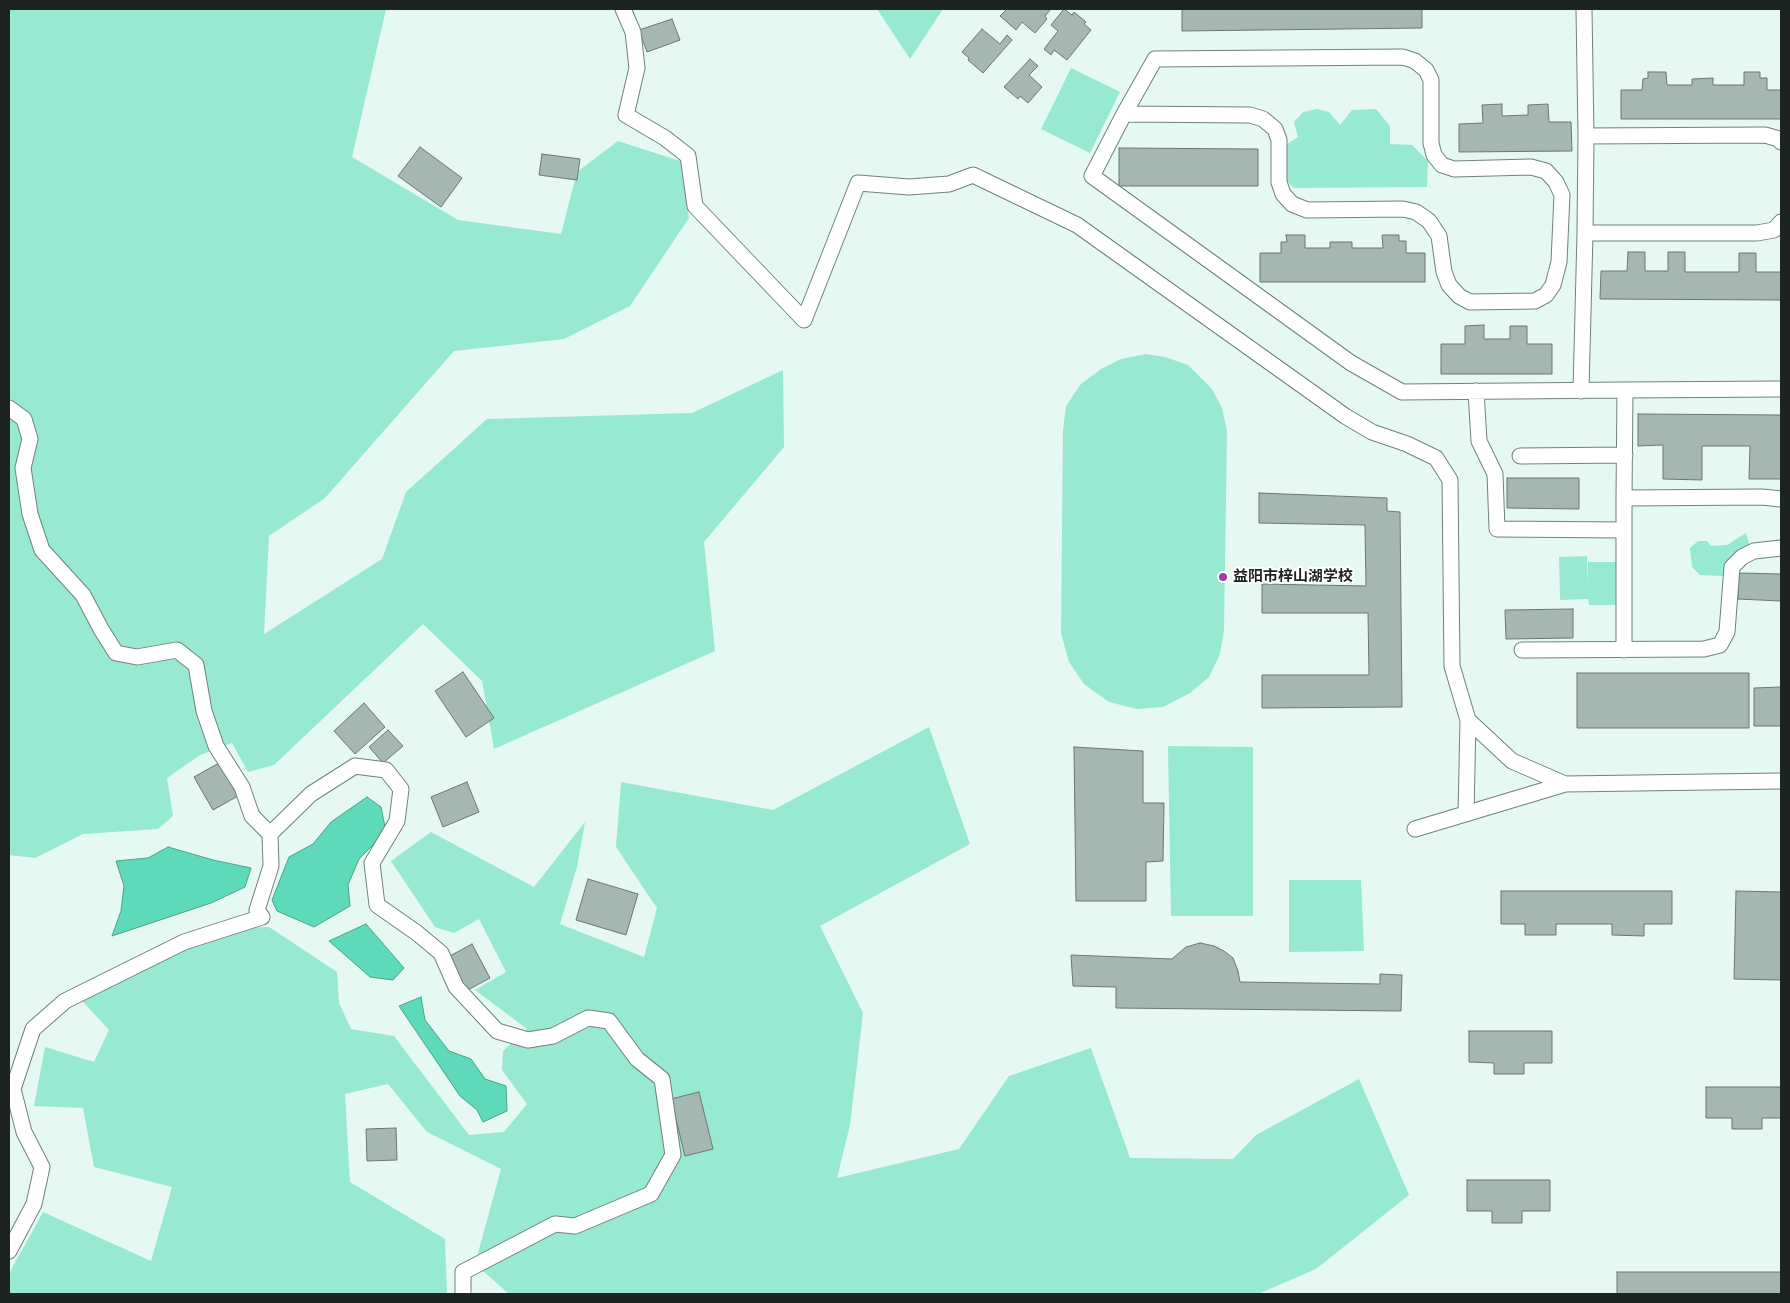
<!DOCTYPE html>
<meta charset="utf-8">
<style>
body{margin:0}
#map{position:relative;width:1790px;height:1303px;overflow:hidden;background:#e5f8f1;font-family:"IBM Plex Sans",sans-serif}
canvas{display:block}
.frame{position:absolute;inset:0;border:10px solid #1c2321;pointer-events:none}
</style>
<div id="map">
<canvas width="1790" height="1303"></canvas>
<div class="frame"></div>
</div>
<script>
const c = document.querySelector('canvas').getContext('2d');
c.lineJoin = 'round';
function fillPath(path, color) { c.fillStyle = color; c.fill(path, 'evenodd'); }
const toPath = rows => new Path2D(rows.map(r => 'M' + r).join(''));
function trace(path, color, width, dash) { c.strokeStyle = color; c.lineWidth = width; c.lineCap = dash ? 'butt' : 'round'; c.setLineDash(dash || []); c.stroke(path); }
function label(font, color, halo, rows, align = 'center') {
  c.font = font + ' "IBM Plex Sans","Noto Sans SC",sans-serif'; c.lineWidth = 4; c.setLineDash([]); c.textBaseline = 'middle'; c.strokeStyle = halo; c.fillStyle = color; for (const [text, x, y, turn = 0] of rows) {
    c.save(); c.translate(x, y); c.rotate((+turn || 0) * Math.PI / 180); c.textAlign = isNaN(turn) ? turn : align; if (halo) c.strokeText(text, 0, 0); c.fillText(text, 0, 0); c.restore();
  }
}
const green = toPath([
 [9,9,386,9,352,157,458,220,561,234,577,172,618,141,680,161,689,218,630,306,564,339,454,351,325,498,269,536,264,634,382,559,406,492,487,419,692,413,783,370,784,447,704,542,715,651,494,749,482,681,423,624,274,765,248,772,232,743,200,755,167,778,173,816,158,829,83,834,35,858,9,855],
 [877,9,943,9,910,59],
 [1071,68,1120,92,1090,153,1041,129],
 [1317,109,1329,112,1340,125,1352,110,1376,109,1390,126,1390,144,1412,145,1428,161,1427,187,1294,188,1286,180,1286,145,1298,137,1294,122,1303,112],
 [1146,354,1165,357,1188,365,1212,389,1222,408,1227,431,1224,630,1220,654,1209,677,1190,693,1163,707,1137,709,1109,702,1084,684,1069,662,1061,633,1063,430,1066,406,1081,384,1101,369,1121,359],
 [1746,533,1750,547,1734,553,1727,565,1724,576,1700,575,1692,567,1690,548,1698,541,1707,541,1711,546,1727,545],
 [1587,556,1588,588,1588,562,1617,562,1617,605,1589,605,1588,599,1560,600,1559,557],
 [929,727,970,844,820,926,863,1013,850,1125,837,1178,959,1149,1009,1076,1091,1048,1130,1158,1233,1159,1256,1135,1359,1079,1409,1195,1316,1269,1258,1294,509,1294,475,1264,501,1169,427,1132,388,1084,345,1094,350,1182,445,1239,447,1294,9,1294,9,1276,12,1268,43,1212,151,1261,172,1187,94,1167,83,1108,34,1106,45,1047,94,1062,109,1030,74,992,207,929,269,927,337,972,339,1003,351,1029,394,1036,469,1135,504,1132,527,1104,502,1070,503,1051,527,1029,475,990,506,972,479,919,454,933,435,927,391,861,431,832,534,887,585,822,577,867,560,924,644,957,657,908,616,847,621,782,773,810],
 [1168,746,1253,747,1253,916,1171,916],
 [1289,880,1361,880,1364,951,1289,952]
]);
const water = toPath([
 [367,797,381,807,386,832,359,859,348,885,350,906,314,927,277,911,272,900,289,857,313,844,331,822,367,797],
 [168,847,213,860,251,868,245,887,211,903,112,936,121,911,124,886,116,861,148,858,168,847],
 [366,924,404,968,393,980,370,977,329,941,366,924],
 [421,997,425,1020,449,1051,471,1059,485,1079,506,1086,507,1111,483,1122,477,1110,460,1096,399,1006,421,997]
]);
const building = toPath([
 [1007,9,1051,9,1045,16,1047,19,1035,33,1022,22,1016,30,1000,16,1007,9],
 [1064,9,1072,15,1074,12,1086,22,1084,24,1091,30,1067,60,1054,50,1051,55,1044,49,1058,31,1051,25,1064,9],
 [1182,9,1422,9,1422,28,1182,31,1182,9],
 [672,19,680,40,647,52,639,30,672,19],
 [982,29,1000,44,1007,35,1012,40,983,73,968,60,969,58,962,52,982,29],
 [1030,59,1038,66,1029,75,1042,87,1028,103,1020,96,1018,99,1004,87,1030,59],
 [1648,72,1666,72,1667,85,1692,85,1692,79,1713,78,1713,85,1744,85,1744,72,1760,72,1760,78,1767,78,1767,90,1781,90,1781,119,1621,119,1621,90,1642,90,1643,79,1648,78,1648,72],
 [1502,104,1502,116,1528,115,1528,105,1548,104,1549,122,1571,122,1572,151,1459,152,1459,124,1483,123,1482,105,1502,104],
 [420,147,462,178,441,207,398,176,420,147],
 [1119,148,1258,149,1258,186,1119,186,1119,148],
 [542,154,580,159,577,180,539,175,542,154],
 [1286,235,1305,235,1305,248,1330,248,1330,242,1352,242,1352,248,1383,248,1382,235,1399,235,1399,241,1406,241,1406,253,1425,253,1425,282,1260,282,1260,253,1281,253,1281,242,1287,242,1286,235],
 [1628,252,1645,252,1645,271,1668,271,1668,252,1685,252,1685,272,1739,272,1739,253,1756,253,1756,272,1781,272,1781,300,1600,299,1601,271,1627,271,1628,252],
 [1484,325,1484,339,1510,339,1510,326,1527,326,1527,344,1552,344,1552,374,1441,374,1441,344,1465,344,1465,326,1484,325],
 [1638,414,1781,415,1781,479,1749,479,1750,446,1702,446,1702,480,1663,479,1663,445,1638,446,1638,414],
 [1507,478,1579,478,1579,509,1507,508,1507,478],
 [1259,493,1387,498,1387,511,1400,512,1402,707,1262,708,1262,675,1369,675,1368,613,1262,613,1262,584,1366,586,1365,525,1259,523,1259,493],
 [1739,573,1781,574,1781,601,1738,599,1739,573],
 [1573,609,1573,638,1506,639,1505,610,1573,609],
 [463,672,494,718,466,737,435,691,463,672],
 [1577,673,1749,673,1749,728,1577,728,1577,673],
 [1781,687,1781,726,1754,726,1754,688,1781,687],
 [364,703,385,727,355,754,334,731,364,703],
 [388,730,403,746,383,763,369,747,388,730],
 [1074,747,1143,751,1143,803,1164,803,1163,861,1146,862,1146,901,1076,901,1074,747],
 [219,763,238,796,213,810,194,777,219,763],
 [467,782,479,812,443,827,431,797,467,782],
 [588,879,638,894,626,935,576,920,588,879],
 [1501,891,1672,891,1672,924,1644,924,1644,936,1612,935,1612,924,1556,924,1556,935,1525,935,1525,924,1501,924,1501,891],
 [1736,891,1781,892,1781,980,1734,979,1736,891],
 [1200,943,1214,946,1224,951,1233,958,1238,971,1240,982,1380,984,1380,974,1402,975,1401,1011,1116,1008,1116,987,1073,986,1071,955,1172,959,1186,947,1200,943],
 [472,944,490,978,466,991,448,957,472,944],
 [1469,1031,1552,1031,1552,1063,1524,1063,1524,1074,1494,1074,1494,1063,1469,1062,1469,1031],
 [1706,1087,1781,1087,1781,1118,1762,1118,1762,1129,1732,1129,1732,1118,1706,1118,1706,1087],
 [699,1092,713,1149,685,1156,671,1099,699,1092],
 [396,1128,397,1160,367,1161,366,1129,396,1128],
 [1467,1180,1550,1180,1550,1211,1522,1211,1522,1223,1492,1223,1492,1211,1467,1211,1467,1180],
 [1617,1272,1781,1272,1781,1294,1617,1294,1617,1272]
]);
const street = toPath([
 [623,9,633,32,637,68,626,115,665,138,688,156,695,206,804,320,858,183,909,187,949,184,973,175,1077,225,1345,416,1372,432,1407,444,1436,458,1450,480,1452,666,1468,720,1512,761,1565,784,1781,781],
 [1584,9,1586,136],
 [1124,114,1155,59,1403,57,1415,61,1426,70,1431,80,1431,143,1434,155,1442,165,1454,169,1531,167,1546,171,1556,182,1562,195,1559,262,1553,285,1546,295,1535,301,1470,302,1459,296,1449,285,1444,272,1439,236,1429,221,1416,212,1403,209,1307,210,1292,204,1283,194,1279,182,1279,140,1275,129,1263,119,1250,115,1124,114,1092,176,1351,363,1402,392,1625,390],
 [1585,233,1757,233,1774,230,1781,222],
 [1781,389,1625,390,1624,498,1762,497,1781,499],
 [1476,391,1479,441,1495,474,1497,529,1624,530],
 [1581,391,1585,233,1586,136,1765,135,1779,139,1781,142],
 [9,408,24,419,30,439,23,468,30,514,42,550,83,595,101,629,116,653,137,657,177,650,196,665,204,711,216,746,242,787,252,816,270,834,271,866,257,910,262,917,184,942,65,1001,33,1029,13,1089,24,1132,42,1167,34,1204,9,1251],
 [1520,456,1625,455],
 [1522,650,1704,649,1720,645,1727,632,1732,567,1742,557,1754,551,1781,548],
 [1624,650,1624,498],
 [1466,814,1468,720],
 [1415,829,1565,784],
 [270,834,311,794,355,766,386,770,401,789,397,821,372,863,377,905,417,933,441,953,456,987,497,1031,528,1040,553,1036,588,1018,609,1021,637,1059,662,1079,673,1155,651,1194,575,1226,555,1224,463,1272,463,1294]
]);
const markers = [
 [1223,577,5,"#9f40a8"]
];
const poiNames = [
 ["益阳市梓山湖学校",1233,577]
];
fillPath(green, '#98e9d2');
fillPath(water, '#5edabb');
trace(water, '#4aa38d', 1);
fillPath(building, '#a5b7b1');
trace(building, '#687973', 1);
trace(street, '#70817b', 17);
trace(street, '#fff', 15);
for (const [x, y, r, color] of markers) { const dot = new Path2D(); dot.arc(x, y, r, 0, 2 * Math.PI); c.fillStyle = color; c.fill(dot); trace(dot, '#fff', 2); }
label('bold 15px', '#1c2321', '#fff', poiNames, 'left');
</script>
